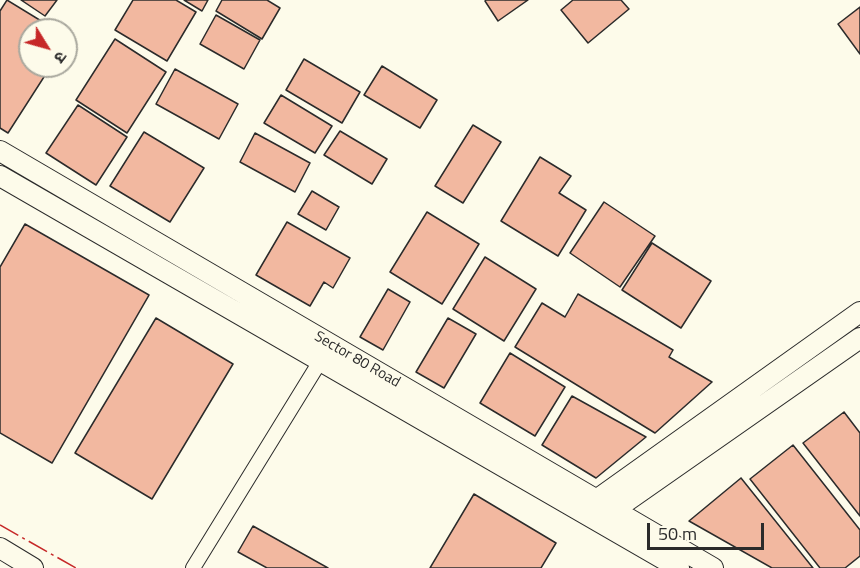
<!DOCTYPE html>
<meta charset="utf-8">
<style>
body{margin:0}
#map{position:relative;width:860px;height:568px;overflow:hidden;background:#fdfbea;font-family:"Titillium Web","Noto Sans Devanagari",sans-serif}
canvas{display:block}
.north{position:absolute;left:18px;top:18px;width:60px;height:60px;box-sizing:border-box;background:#fdfbea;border:2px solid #a9a89e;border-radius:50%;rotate:127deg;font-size:16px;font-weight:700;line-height:24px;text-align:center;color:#2b2b2b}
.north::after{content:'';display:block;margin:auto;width:21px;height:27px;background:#c62828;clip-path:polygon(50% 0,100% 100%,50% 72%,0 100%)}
.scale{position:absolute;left:647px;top:523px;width:117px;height:27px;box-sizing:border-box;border:3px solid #2b2b2b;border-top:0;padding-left:8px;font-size:18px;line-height:21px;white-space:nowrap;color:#2b2b2b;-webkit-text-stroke:4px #fdfbea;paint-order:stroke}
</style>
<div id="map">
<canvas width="860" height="568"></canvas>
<div class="north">उ</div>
<div class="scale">50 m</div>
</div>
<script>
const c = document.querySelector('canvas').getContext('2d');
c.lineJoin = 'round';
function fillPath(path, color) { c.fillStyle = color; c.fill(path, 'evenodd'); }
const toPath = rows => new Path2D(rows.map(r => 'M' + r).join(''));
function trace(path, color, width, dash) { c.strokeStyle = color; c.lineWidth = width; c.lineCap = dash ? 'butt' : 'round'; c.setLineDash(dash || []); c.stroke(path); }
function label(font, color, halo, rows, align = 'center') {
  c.font = font + ' "Titillium Web",sans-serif'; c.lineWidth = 4.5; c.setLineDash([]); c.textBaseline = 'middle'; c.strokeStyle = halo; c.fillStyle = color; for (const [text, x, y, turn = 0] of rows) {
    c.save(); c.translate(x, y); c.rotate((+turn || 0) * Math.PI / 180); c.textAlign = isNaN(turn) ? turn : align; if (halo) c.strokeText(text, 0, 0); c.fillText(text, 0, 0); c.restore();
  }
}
const building = toPath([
 [7,0,56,30,30,30,30,66,51,66,8,133,0,128,0,11,7,0],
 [21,0,57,0,45,16,21,0],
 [133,0,176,0,196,12,167,61,115,30,133,0],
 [184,0,208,0,202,11,184,0],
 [222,0,267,0,280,8,262,39,216,11,222,0],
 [486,0,528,0,498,21,485,1,486,0],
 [573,0,621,0,629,9,588,43,561,10,573,0],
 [860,7,860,54,838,24,860,7],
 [216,15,260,40,244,69,200,44,216,15],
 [115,39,166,72,127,133,76,100,115,39],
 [304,59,360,92,342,123,286,90,304,59],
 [382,66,437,100,420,128,364,95,382,66],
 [175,69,238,104,219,139,156,104,175,69],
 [281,95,332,126,315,153,264,123,281,95],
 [78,105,127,137,96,185,46,153,78,105],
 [473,125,501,142,463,203,435,186,473,125],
 [340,131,387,159,372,184,324,155,340,131],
 [144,132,204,168,170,222,110,186,144,132],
 [255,133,310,163,295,192,240,162,255,133],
 [540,157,571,176,559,193,586,210,558,256,501,221,540,157],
 [312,191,339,207,326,230,298,214,312,191],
 [604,202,655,236,620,287,570,253,604,202],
 [427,212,479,244,442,304,390,272,427,212],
 [287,222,350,258,333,288,324,282,310,306,256,275,287,222],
 [25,224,149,295,52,463,0,433,0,267,25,224],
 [652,243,711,281,681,328,622,290,652,243],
 [485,257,536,289,504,341,453,309,485,257],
 [388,289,410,302,383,350,360,337,388,289],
 [578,294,673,350,669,357,712,382,655,433,515,347,542,303,565,317,578,294],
 [156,318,233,364,152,499,75,453,156,318],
 [448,318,476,334,444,388,416,372,448,318],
 [510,353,565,387,535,436,480,403,510,353],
 [572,396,646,437,596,478,542,445,572,396],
 [844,412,860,433,860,516,803,443,844,412],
 [793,445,860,530,860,556,845,568,820,568,750,479,793,445],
 [741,478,813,568,772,568,689,521,741,478],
 [474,494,556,543,541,568,430,568,474,494],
 [253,526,328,568,267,568,238,552,253,526]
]);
const street = toPath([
 [193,568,324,355]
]);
const secondary = toPath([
 [0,151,713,568],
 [0,176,679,568],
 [588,506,860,312],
 [604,517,860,338],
 [0,548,33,568]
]);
const power = toPath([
 [0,525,76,568]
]);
const streetNames = [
 ["Sector 80 Road",357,360,30]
];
fillPath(building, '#f2b8a0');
trace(building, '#2b2b2b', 1.5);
trace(street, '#2b2b2b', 16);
trace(secondary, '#2b2b2b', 22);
trace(street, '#fdfbea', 14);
trace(secondary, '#fdfbea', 20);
trace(power, '#c62828', 1.5, [21, 4.5, 3, 4.5]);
label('15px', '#2b2b2b', '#fdfbea', streetNames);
</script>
